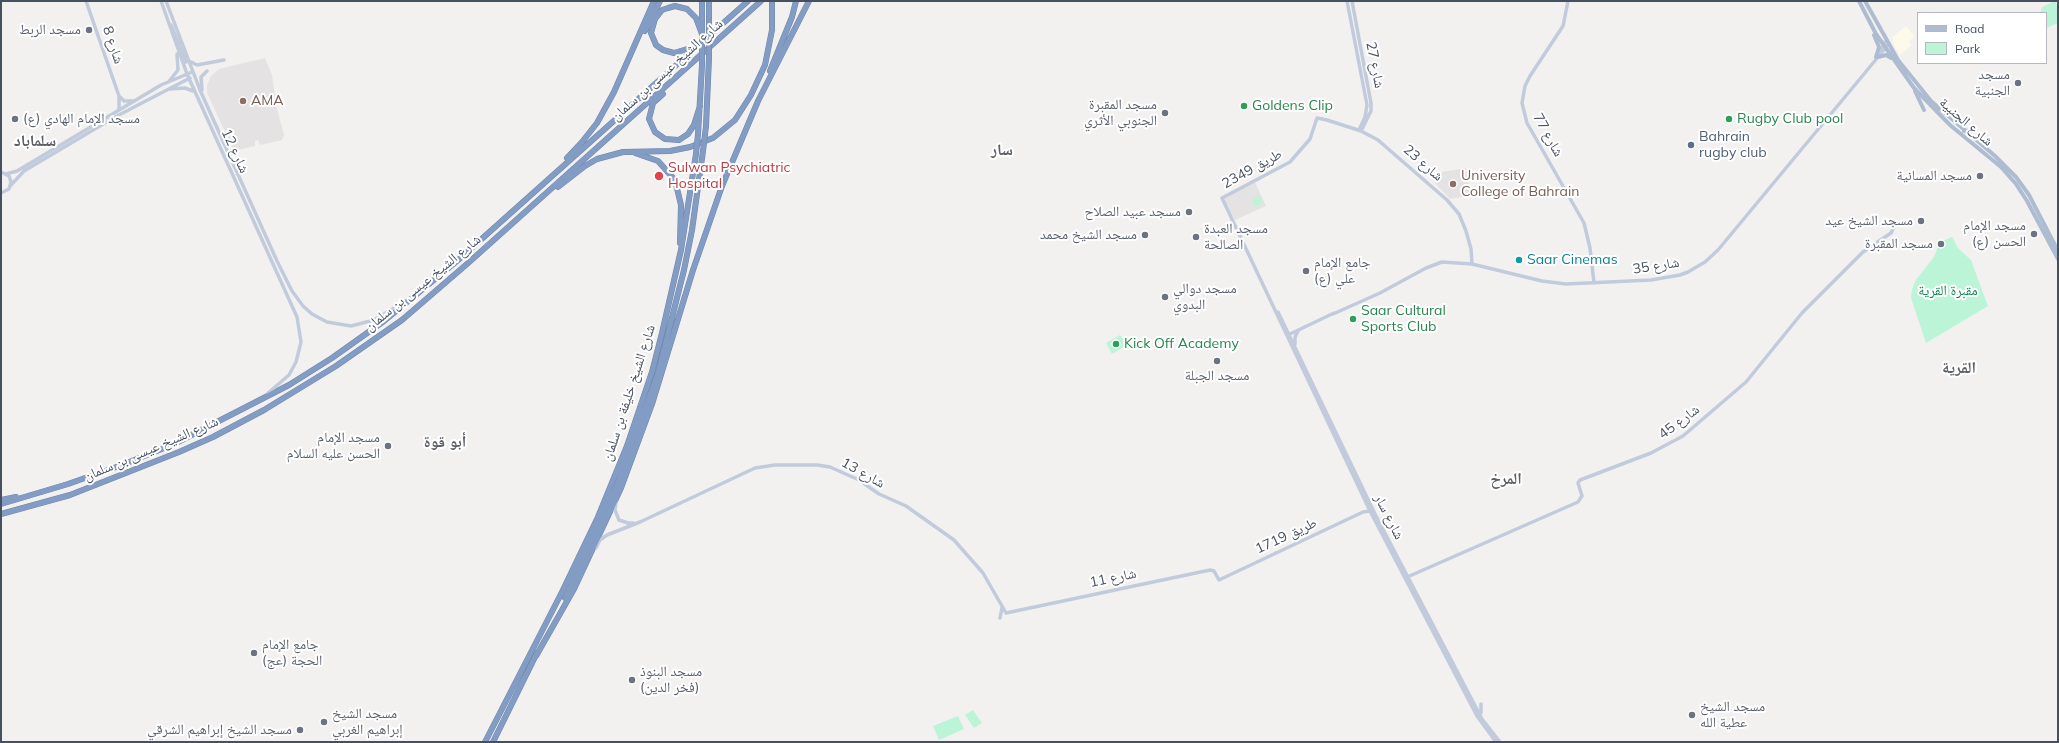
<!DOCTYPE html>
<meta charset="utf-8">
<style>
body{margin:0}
#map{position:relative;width:2059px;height:743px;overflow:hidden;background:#f3f1f0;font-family:Mulish,sans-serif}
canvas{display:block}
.frame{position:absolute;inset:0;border:2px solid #465160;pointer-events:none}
.legend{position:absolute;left:1917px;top:12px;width:130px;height:52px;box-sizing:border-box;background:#fff;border:1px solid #b5b9bf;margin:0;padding:5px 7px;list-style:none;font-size:12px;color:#465160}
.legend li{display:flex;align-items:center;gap:8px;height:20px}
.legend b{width:20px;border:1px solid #b5b9bf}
</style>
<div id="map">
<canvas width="2059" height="743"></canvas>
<div class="frame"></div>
<ul class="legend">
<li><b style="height:5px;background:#aebcd2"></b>Road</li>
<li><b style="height:11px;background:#bbf4d7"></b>Park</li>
</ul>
</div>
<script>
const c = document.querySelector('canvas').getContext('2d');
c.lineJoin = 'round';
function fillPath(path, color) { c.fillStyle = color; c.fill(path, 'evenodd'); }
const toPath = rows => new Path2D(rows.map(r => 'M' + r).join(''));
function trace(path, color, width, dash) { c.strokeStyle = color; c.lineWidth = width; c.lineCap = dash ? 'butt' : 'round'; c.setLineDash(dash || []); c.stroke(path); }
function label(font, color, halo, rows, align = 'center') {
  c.font = font + ' Mulish,"Noto Naskh Arabic",sans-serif'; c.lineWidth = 4; c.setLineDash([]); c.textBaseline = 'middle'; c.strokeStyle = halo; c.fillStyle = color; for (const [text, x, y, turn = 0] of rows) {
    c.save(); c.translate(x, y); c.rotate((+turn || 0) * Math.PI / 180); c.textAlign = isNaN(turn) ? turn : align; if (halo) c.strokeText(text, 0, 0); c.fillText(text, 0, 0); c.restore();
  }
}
const commercial = toPath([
 [1906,26,1914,36,1909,42,1911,45,1900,55,1893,43,1893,37]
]);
const education = toPath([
 [265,58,272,75,277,109,284,135,282,140,260,145,258,140,255,141,255,146,234,151,207,93,207,85,211,76,219,69],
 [1466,168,1471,195,1450,199,1434,182,1433,177,1442,172],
 [1255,182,1266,206,1235,220,1225,201,1225,198]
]);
const green = toPath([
 [2055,1,2058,8,2058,23,2046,28,2046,13,2040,13,2042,7],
 '1252.5 201a4.5 4.5 0 1 1 9 0a4.5 4.5 0 1 1-9 0Z',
 [1952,237,1958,248,1971,260,1988,306,1926,343,1911,298,1912,290,1915,281,1934,257,1940,242],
 [1120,335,1127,345,1112,354,1106,343],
 [973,710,982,723,974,728,965,715],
 [958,716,964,729,939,740,933,726]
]);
const secondary = toPath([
 [86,1,119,96,119,110],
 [161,1,187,74,297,317,301,342,296,362,289,375,268,393],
 [166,1,200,90,277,261,292,291,303,306,312,314,327,322,351,326,374,320,404,302],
 [1347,1,1367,105,1365,117,1359,130],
 [1352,1,1371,103,1371,111,1361,131],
 [1568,1,1563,26,1530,76,1525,86,1522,103,1527,123,1584,223,1590,248,1594,283],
 [171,25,186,62],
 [1878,55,1886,41],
 [189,61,197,65,224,60],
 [170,80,178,70,177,54],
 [170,89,185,88,193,91],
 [202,90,201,77,207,71],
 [120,97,124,101,134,101],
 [1,172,9,176,11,182,9,189,1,193],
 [6,174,17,171,161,85,192,72],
 [11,185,24,171,115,117,190,78],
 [1472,264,1471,249,1466,231,1459,214,1447,200,1378,140,1361,131,1327,120,1317,118,1310,139,1290,162,1222,198,1370,511,1477,716,1496,742],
 [1278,312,1375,514,1482,719,1500,742],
 [1333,314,1380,293,1426,268,1442,262,1472,264,1542,281,1566,284,1651,280,1680,275,1688,272,1705,262,1718,250,1888,45],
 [1288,335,1334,313],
 [1295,344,1295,337,1298,331],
 [616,502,615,510,619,520,628,523,633,523],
 [596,548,600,540,607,535,640,522,755,468,775,465,817,465,830,467,859,480,879,494,906,506,954,540,983,573,1006,613,1210,570,1214,571,1219,580,1363,512,1370,511],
 [1405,578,1578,502,1582,496,1578,483,1580,480,1651,453,1683,436,1746,382,1802,313,1863,252,1891,233,1894,227],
 [1000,618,1002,608],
 [1481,704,1481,713]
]);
const primary = toPath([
 [1859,1,1876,34,1914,88,1950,125,2001,167,2016,184,2027,201,2058,259],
 [1865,1,1898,60,1931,101,1995,156,2016,177,2029,195,2058,251],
 [1874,35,1879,47,1876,57],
 [1878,57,1886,55,1891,58],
 [1915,91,1924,110],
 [1964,131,1974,130]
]);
const highway = toPath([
 [702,1,702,31],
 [709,24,709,1],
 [645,31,660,1],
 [694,47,674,53,663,50,656,45,651,33,655,19,662,10,668,8,675,6,687,9,696,18,702,34],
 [770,71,792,17,796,1],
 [663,94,653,103,649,119,655,132,665,139,679,140,688,134,694,125,700,106],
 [706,126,709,58],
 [698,134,702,65],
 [635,153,658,161,675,180,681,205,680,243],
 [567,158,582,142,597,123,614,92,654,1],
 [558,187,585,166,597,159,623,152,670,151,690,147,713,138,735,120,751,95,765,65,772,30,772,1],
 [1,500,16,497],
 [1,504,68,484,122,465,174,444,289,385,332,358,384,321,457,261,748,1],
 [1,514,70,495,179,452,213,437,264,410,336,366,402,320,467,264,761,1],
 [565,598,617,485,658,373,684,270,692,230,703,151],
 [536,656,574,589,621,488,652,404,693,270,722,186,758,101,809,1],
 [485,742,562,592,598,517,627,446,652,372,662,333,681,250,696,154],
 [493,742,537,653]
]);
const highwayBridge = toPath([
 [709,58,709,24],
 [702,65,702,34],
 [703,151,706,126],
 [696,154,698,134]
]);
const markers = [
 [89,30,4,"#6b7280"],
 [2018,83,4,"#6b7280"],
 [243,101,4,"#8d6e63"],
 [1244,106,4,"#2e9e5b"],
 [1165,113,4,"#6b7280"],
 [15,119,4,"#6b7280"],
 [1729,119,4,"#2e9e5b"],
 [1691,145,4,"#5c6f8a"],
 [659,176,5,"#e0444e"],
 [1980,176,4,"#6b7280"],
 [1453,184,4,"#8d6e63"],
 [1189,212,4,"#6b7280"],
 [1921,221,4,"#6b7280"],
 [2034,234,4,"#6b7280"],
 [1145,235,4,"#6b7280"],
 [1196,237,4,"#6b7280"],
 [1941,244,4,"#6b7280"],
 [1519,260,4,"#0f9aa8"],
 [1306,271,4,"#6b7280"],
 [1165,297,4,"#6b7280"],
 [1353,319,4,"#2e9e5b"],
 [1116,344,4,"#2e9e5b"],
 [1217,361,4,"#6b7280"],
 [388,446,4,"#6b7280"],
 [254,653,4,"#6b7280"],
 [632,680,4,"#6b7280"],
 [1692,715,4,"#6b7280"],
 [324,722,4,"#6b7280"],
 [300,730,4,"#6b7280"]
];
const worshipNames = [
 ["مسجد الربط",81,30],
 ["مسجد",2010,75],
 ["الجنبية",2010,91],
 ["مسجد المقبرة",1157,105],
 ["الجنوبي الأثري",1157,121],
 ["مسجد الإمام الهادي (ع)",23,119,"left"],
 ["مسجد المسانية",1972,176],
 ["مسجد عبيد الصلاح",1181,212],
 ["مسجد الشيخ عيد",1913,221],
 ["مسجد الإمام",2026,226],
 ["الحسن (ع)",2026,242],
 ["مسجد العبدة",1204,229,"left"],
 ["الصالحة",1204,245,"left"],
 ["مسجد الشيخ محمد",1137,235],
 ["مسجد المقبرة",1933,244],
 ["جامع الإمام",1314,263,"left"],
 ["علي (ع)",1314,279,"left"],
 ["مسجد دوالي",1173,289,"left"],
 ["البدوي",1173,305,"left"],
 ["مسجد الجبلة",1217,376,"center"],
 ["مسجد الإمام",380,438],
 ["الحسن عليه السلام",380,454],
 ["جامع الإمام",262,645,"left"],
 ["الحجة (عج)",262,661,"left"],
 ["مسجد البنوذ",640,672,"left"],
 ["(فخر الدين)",640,688,"left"],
 ["مسجد الشيخ",1700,707,"left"],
 ["عطية الله",1700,723,"left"],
 ["مسجد الشيخ",332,714,"left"],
 ["إبراهيم الغربي",332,730,"left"],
 ["مسجد الشيخ إبراهيم الشرقي",292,730]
];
const streetNames = [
 ["شارع 8",113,45,71],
 ["شارع 27",1375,65,79],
 ["شارع الشيخ عيسى بن سلمان",667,70,-42],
 ["شارع الجنبية",1966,122,41],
 ["شارع 77",1548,135,61],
 ["شارع 12",235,151,65],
 ["شارع 23",1423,163,41],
 ["طريق 2349",1252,169,-29],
 ["شارع 35",1656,266,-9],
 ["شارع الشيخ عيسى بن سلمان",423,283,-39],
 ["شارع الشيخ خليفة بن سلمان",629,393,-72],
 ["شارع 45",1679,422,-37],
 ["شارع الشيخ عيسى بن سلمان",151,449,-23],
 ["شارع 13",863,473,29],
 ["شارع سار",1389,517,63],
 ["طريق 1719",1286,536,-25],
 ["شارع 11",1113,578,-12]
];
const educationNames = [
 ["AMA",251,101],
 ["University",1461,176],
 ["College of Bahrain",1461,192]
];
const leisureNames = [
 ["Goldens Clip",1252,106],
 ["Rugby Club pool",1737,119],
 ["Saar Cultural",1361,311],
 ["Sports Club",1361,327],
 ["Kick Off Academy",1124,344]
];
const serviceNames = [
 ["Bahrain",1699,137],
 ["rugby club",1699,153]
];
const healthNames = [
 ["Sulwan Psychiatric",668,168],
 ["Hospital",668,184]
];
const cultureNames = [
 ["Saar Cinemas",1527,260]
];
const parkNames = [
 ["مقبرة القرية",1948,291]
];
const quarterNames = [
 ["سلماباد",35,141],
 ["سار",1002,150],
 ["القرية",1959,368],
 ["أبو قوة",445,442],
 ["المرخ",1506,479]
];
fillPath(commercial, '#fefaea');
fillPath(education, '#e4e2e2');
fillPath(green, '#bbf4d7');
trace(highway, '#6e87b0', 6);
trace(secondary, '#c1cbdb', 3.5);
trace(primary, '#aebcd2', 4);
trace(highway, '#839cc4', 5);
trace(highwayBridge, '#6e87b0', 6, []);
trace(highwayBridge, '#839cc4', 5);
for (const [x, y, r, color] of markers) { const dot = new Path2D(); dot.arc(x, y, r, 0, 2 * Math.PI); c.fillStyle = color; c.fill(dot); trace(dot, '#fff', 1.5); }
label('14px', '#5b616d', '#fff', worshipNames, 'right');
label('14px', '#465160', '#fff', streetNames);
label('14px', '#785e54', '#fff', educationNames, 'left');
label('14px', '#27864d', '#fff', leisureNames, 'left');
label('14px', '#4e5e75', '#fff', serviceNames, 'left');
label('14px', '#be3a42', '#fff', healthNames, 'left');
label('14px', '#0d838f', '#fff', cultureNames, 'left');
label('14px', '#0d8655', '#fff', parkNames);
label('bold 16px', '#5c6066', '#fff', quarterNames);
</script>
